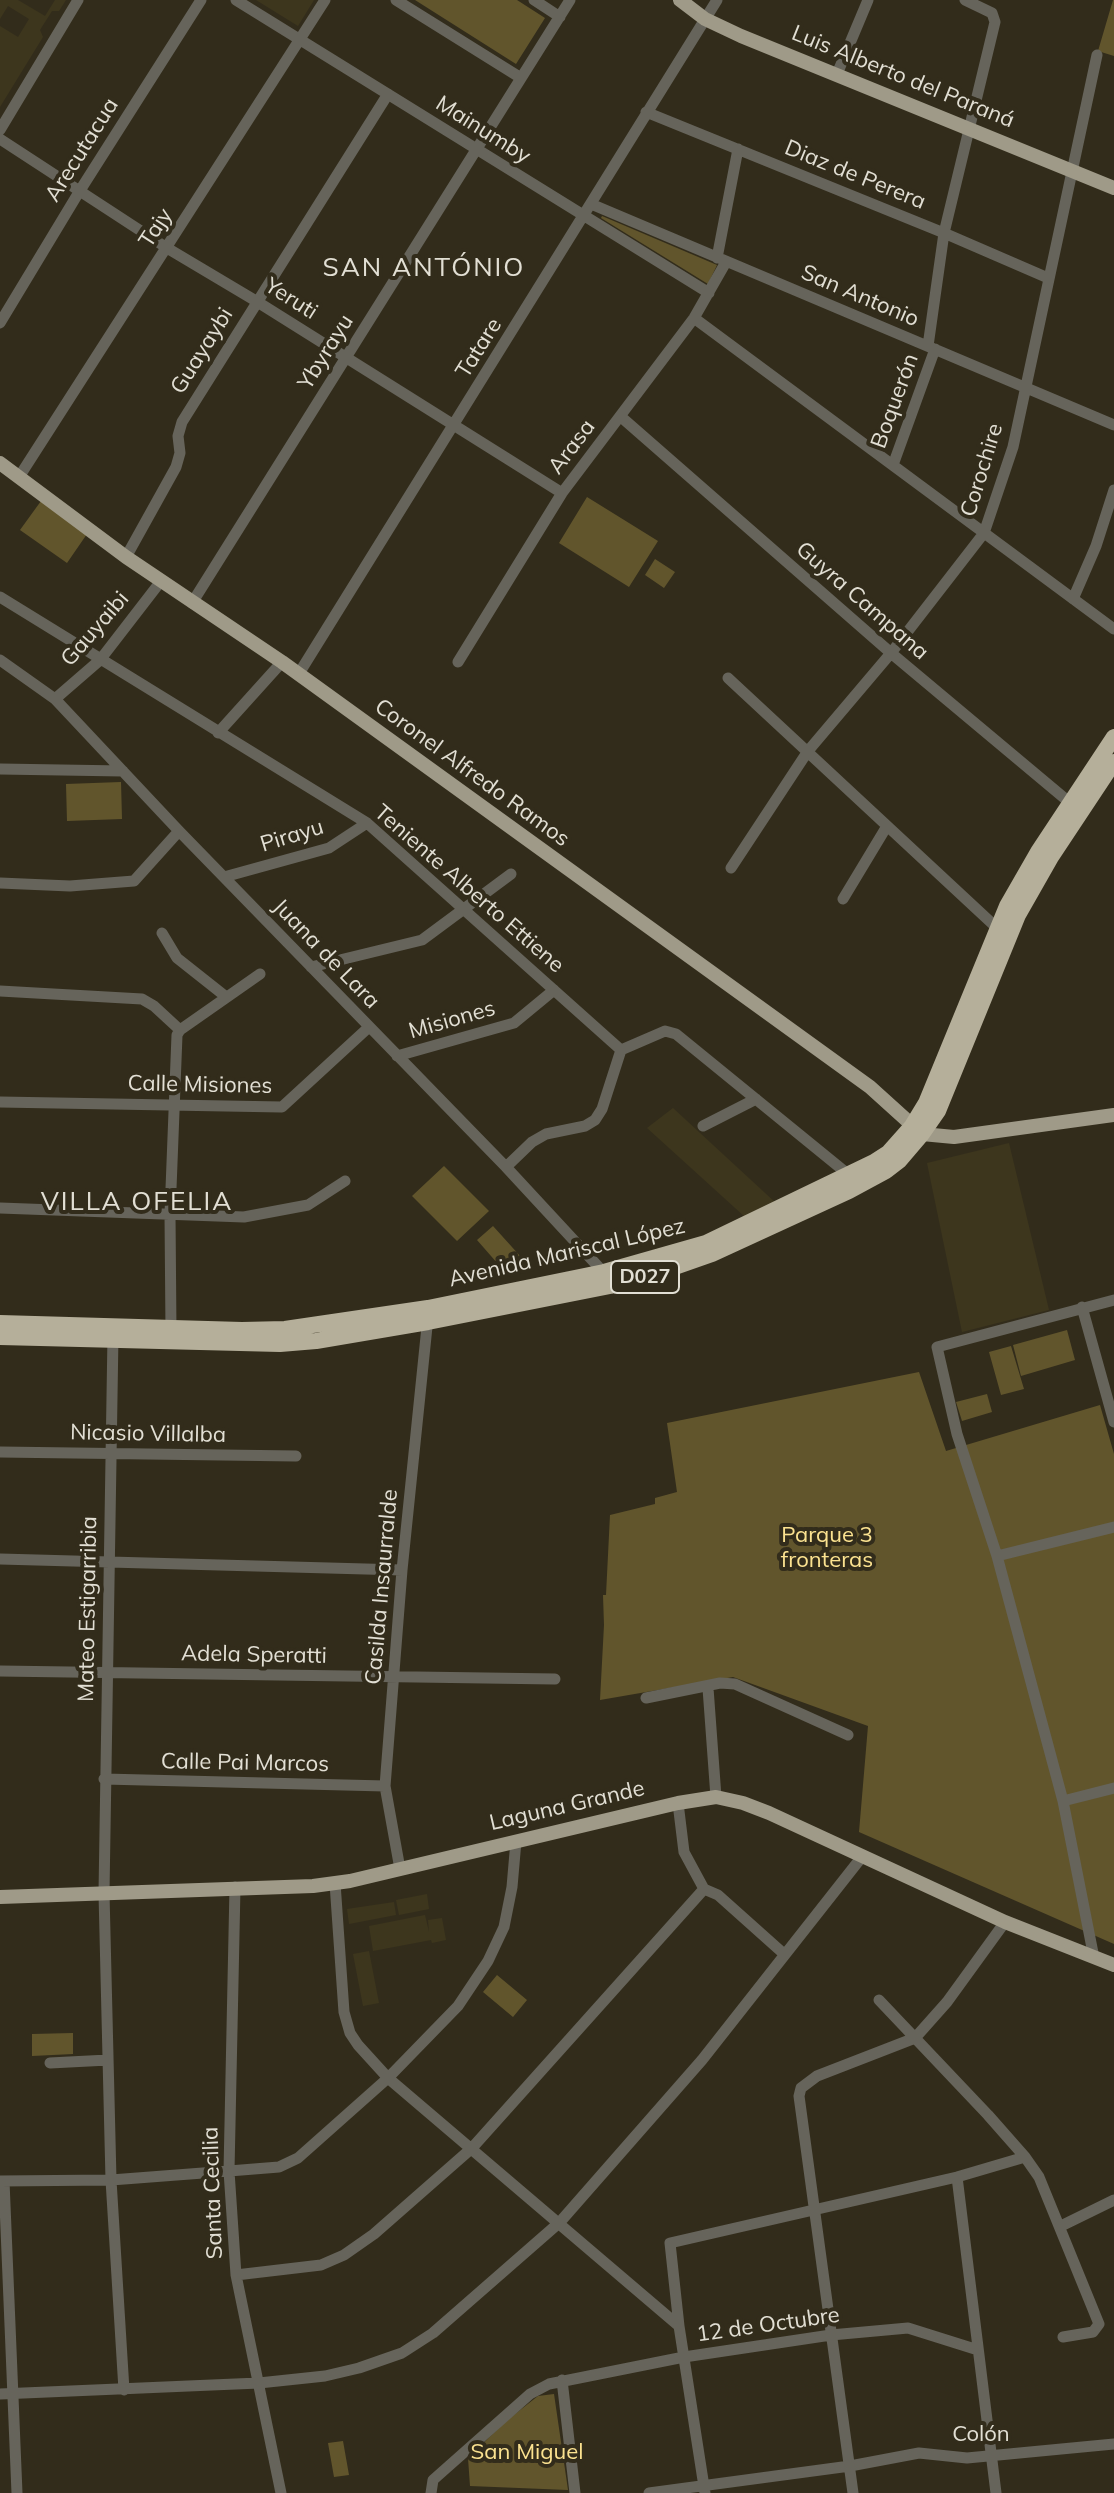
<!DOCTYPE html>
<meta charset="utf-8">
<style>
body{margin:0}
canvas{display:block;background:#322c1b}
</style>
<canvas width="1114" height="2493"></canvas>
<script>
const c = document.querySelector('canvas').getContext('2d');
c.lineJoin = 'round';
function fillPath(path, color) { c.fillStyle = color; c.fill(path, 'evenodd'); }
const toPath = rows => new Path2D(rows.map(r => 'M' + r).join(''));
function trace(path, color, width, dash) { c.strokeStyle = color; c.lineWidth = width; c.lineCap = dash ? 'butt' : 'round'; c.setLineDash(dash || []); c.stroke(path); }
function label(font, color, halo, rows, align = 'center') {
  c.font = font + ' Mulish,sans-serif'; c.lineWidth = 8; c.setLineDash([]); c.textBaseline = 'middle'; c.strokeStyle = halo; c.fillStyle = color; for (const [text, x, y, turn = 0] of rows) {
    c.save(); c.translate(x, y); c.rotate((+turn || 0) * Math.PI / 180); c.textAlign = isNaN(turn) ? turn : align; if (halo) c.strokeText(text, 0, 0); c.fillText(text, 0, 0); c.restore();
  }
}
const built = toPath([
 [0,0,18,0,45,16,55,0,66,0,59,11,52,11,40,30,43,37,0,107,0,26,18,37,29,19,8,6,0,19],
 [256,0,314,0,298,26],
 [673,1108,777,1204,745,1217,647,1128],
 [1009,1143,1049,1310,962,1332,927,1163],
 [427,1894,429,1909,399,1915,396,1900],
 [394,1902,396,1915,349,1924,347,1909],
 [425,1915,429,1932,428,1920,442,1918,446,1940,432,1943,431,1940,373,1951,369,1926],
 [369,1951,379,2003,363,2006,353,1954]
]);
const green = toPath([
 [415,0,517,0,545,18,516,64],
 [1113,0,1114,0,1114,56,1098,51],
 [602,216,717,265,708,284,601,218],
 [587,497,658,541,629,587,559,543],
 [41,501,87,534,67,563,20,530],
 [655,559,675,572,664,588,645,575],
 [121,782,122,819,67,821,66,784],
 [444,1166,489,1211,457,1241,412,1196],
 [493,1226,521,1257,505,1272,477,1240],
 [1067,1330,1075,1360,1021,1376,1013,1345],
 [1011,1346,1024,1389,1001,1395,989,1352],
 [919,1372,946,1451,1100,1405,1114,1454,1114,1944,859,1832,868,1726,733,1677,600,1700,604,1625,603,1595,606,1595,610,1515,655,1504,655,1498,677,1492,667,1423],
 [987,1394,992,1412,962,1421,956,1402],
 [497,1975,527,2000,513,2017,483,1992],
 [73,2033,73,2054,32,2056,32,2034],
 [554,2394,568,2490,470,2486,468,2458,505,2422,538,2396],
 [343,2441,349,2475,334,2477,328,2443]
]);
const minor = toPath([
 [236,0,709,293],
 [396,0,521,78],
 [534,0,560,17],
 [837,74,868,0],
 [646,112,944,233,1048,278],
 [0,130,78,0],
 [0,139,167,248,256,301,562,493],
 [591,204,1114,425],
 [717,258,738,149],
 [694,318,1114,629],
 [0,323,79,192,201,0],
 [928,346,944,233,995,22,992,13,965,0],
 [620,416,891,653,1075,807],
 [893,465,935,349],
 [19,477,325,0],
 [126,557,176,467,180,453,178,436,182,422,388,94],
 [0,597,367,823,621,1050],
 [1073,599,1096,546,1114,490],
 [192,603,570,0],
 [0,660,55,699,179,831,506,1167,606,1275],
 [458,662,562,493,694,318,726,262],
 [298,675,717,0],
 [728,678,997,928],
 [55,699,100,660,161,581],
 [218,733,282,662],
 [0,769,123,771],
 [731,868,808,751,891,653,984,533,1013,447,1097,55],
 [224,877,329,848,367,823],
 [0,883,70,886,134,881,179,831],
 [843,899,887,826],
 [162,933,177,958,225,996],
 [311,967,422,940,511,874],
 [0,991,142,999,154,1006,180,1030],
 [180,1030,260,974],
 [621,1050,665,1031,676,1034,849,1175],
 [397,1056,514,1023,554,990],
 [0,1102,282,1107,369,1027],
 [703,1126,756,1099],
 [506,1167,532,1142,546,1134,585,1126,595,1120,602,1109,621,1050],
 [0,1208,244,1217,308,1205,345,1181],
 [1082,1307,1114,1422],
 [171,1332,170,1214,177,1035,180,1030],
 [113,1335,104,1893,111,2180,124,2390],
 [0,1452,296,1456],
 [997,1556,1114,1527],
 [0,1559,402,1570],
 [0,1671,555,1679],
 [708,1688,716,1797],
 [646,1698,720,1683,735,1684,848,1735],
 [104,1779,385,1786],
 [1063,1801,1114,1788],
 [678,1803,684,1852,704,1889],
 [400,1869,385,1786,402,1570,428,1317],
 [335,1883,344,2012,350,2033,358,2045,388,2078,679,2326],
 [235,1887,229,2171,236,2275,281,2493],
 [1094,1958,1063,1801,997,1556,957,1434,937,1347,1114,1300],
 [879,2000,988,2115,1025,2157,1039,2177,1099,2324,1093,2332,1063,2337],
 [50,2063,108,2060],
 [957,2177,996,2493],
 [0,2181,111,2180,229,2171,279,2167,298,2158,388,2078,458,2006,488,1961,504,1927,512,1887,516,1841],
 [4,2181,17,2493],
 [1061,2226,1114,2200],
 [236,2275,321,2265,344,2255,374,2234,472,2148,704,1889,718,1895,784,1954],
 [562,2380,575,2493],
 [0,2394,259,2383,325,2376,359,2368,402,2353,433,2333,560,2222,702,2060,861,1858],
 [431,2493,433,2480,530,2394,549,2384,684,2357,831,2335,908,2328,978,2350],
 [649,2493,850,2466,919,2453,967,2458,1114,2444],
 [705,2493,679,2326,670,2243,957,2177,1025,2157],
 [853,2493,799,2096,801,2088,817,2076,915,2038,947,2002,1005,1922]
]);
const major = toPath([
 [680,0,705,19,741,36,1114,188],
 [0,463,126,557,282,662,870,1087,922,1134,954,1137,1114,1115],
 [0,1897,313,1886,350,1881,678,1803,716,1797,743,1803,769,1813,1005,1922,1114,1965]
]);
const highway = toPath([
 [0,1323,242,1330,285,1329,428,1308,604,1272,706,1243,874,1162,888,1153,912,1126,926,1103,1007,906,1038,852,1114,737],
 [0,1337,280,1344,316,1341,428,1322,610,1286,655,1274,712,1254,849,1191,886,1171,899,1161,922,1134,938,1111,1018,915,1051,857,1114,762]
]);
const shields = [
 [645,1277,68]
];
const shieldNames = [
 ["D027",645,1277]
];
const streetNames = [
 ["Luis Alberto del Paraná",903,77,22],
 ["Mainumby",483,130,32],
 ["Arecutacua",82,150,-58],
 ["Diaz de Perera",855,175,22],
 ["Tajy",156,228,-57],
 ["San Antonio",860,296,23],
 ["Yeruti",291,299,32],
 ["Tatare",479,348,-58],
 ["Guayaybi",202,351,-58],
 ["Ybyrayu",326,352,-58],
 ["Boquerón",895,401,-70],
 ["Arasa",572,447,-53],
 ["Corochire",982,470,-73],
 ["Guyra Campana",862,601,41],
 ["Gauyaibi",95,629,-49],
 ["Coronel Alfredo Ramos",472,773,36],
 ["Pirayu",292,836,-17],
 ["Teniente Alberto Ettiene",469,889,41],
 ["Juana de Lara",326,954,46],
 ["Misiones",452,1020,-16],
 ["Calle Misiones",200,1085,1],
 ["Avenida Mariscal López",567,1253,-13],
 ["Nicasio Villalba",148,1434,1],
 ["Casilda Insaurralde",382,1587,-85],
 ["Mateo Estigarribia",88,1609,-89],
 ["Adela Speratti",254,1655,1],
 ["Calle Pai Marcos",245,1763,1],
 ["Laguna Grande",567,1806,-13],
 ["Santa Cecilia",213,2193,-92],
 ["12 de Octubre",768,2325,-8],
 ["Colón",981,2434]
];
const parkNames = [
 ["Parque 3",827,1535],
 ["fronteras",827,1560],
 ["San Miguel",527,2452]
];
const quarterNames = [
 ["SAN ANTÓNIO",424,268],
 ["VILLA OFELIA",137,1202]
];
fillPath(built, '#3d361d');
fillPath(green, '#61552c');
trace(minor, '#66645b', 11);
trace(major, '#9f9a88', 14);
trace(highway, '#b5af9a', 16);
for (const [x, y, w] of shields) { const box = new Path2D(); box.roundRect(x - w / 2, y - 16, w, 32, 6); c.fillStyle = '#322c1b'; c.fill(box); trace(box, '#e2dfd4', 2); }
label('bold 20px', '#e2dfd4', null, shieldNames);
label('22px', '#e2dfd4', '#322c1b', streetNames);
label('22px', '#fbe290', '#322c1b', parkNames);
c.letterSpacing = '2px';
label('26px', '#e2dfd4', '#322c1b', quarterNames);
c.letterSpacing = '0px';
</script>
